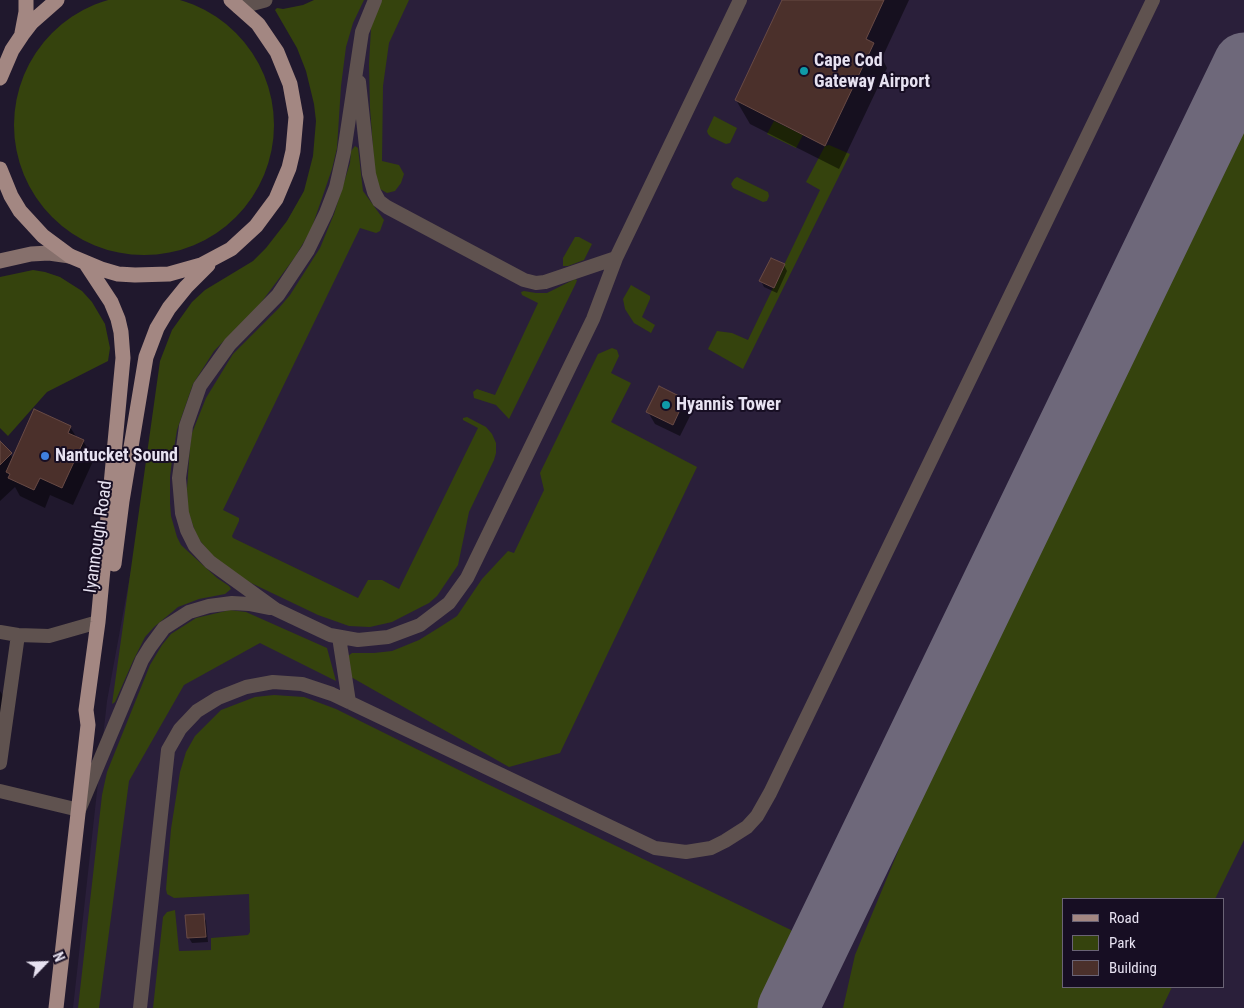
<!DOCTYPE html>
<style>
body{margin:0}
#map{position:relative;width:1244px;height:1008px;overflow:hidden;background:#20182d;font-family:"Roboto Condensed",sans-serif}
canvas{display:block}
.legend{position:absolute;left:1062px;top:898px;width:162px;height:90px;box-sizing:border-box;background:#170e23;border:1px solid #6a6375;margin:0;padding:6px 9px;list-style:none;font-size:15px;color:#e7e2f1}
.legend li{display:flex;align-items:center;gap:10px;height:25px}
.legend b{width:25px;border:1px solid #6a6375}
.north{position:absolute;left:20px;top:938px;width:50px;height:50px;-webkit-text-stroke:4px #170e23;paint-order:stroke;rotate:66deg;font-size:14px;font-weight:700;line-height:20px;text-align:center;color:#e7e2f1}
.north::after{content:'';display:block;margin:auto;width:18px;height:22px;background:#e7e2f1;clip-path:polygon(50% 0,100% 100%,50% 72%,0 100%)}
</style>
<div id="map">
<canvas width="1244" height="1008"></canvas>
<ul class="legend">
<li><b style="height:6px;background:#a38782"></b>Road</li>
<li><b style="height:14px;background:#35430d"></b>Park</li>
<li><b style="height:14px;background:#4b302b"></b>Building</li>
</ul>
<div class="north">N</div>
</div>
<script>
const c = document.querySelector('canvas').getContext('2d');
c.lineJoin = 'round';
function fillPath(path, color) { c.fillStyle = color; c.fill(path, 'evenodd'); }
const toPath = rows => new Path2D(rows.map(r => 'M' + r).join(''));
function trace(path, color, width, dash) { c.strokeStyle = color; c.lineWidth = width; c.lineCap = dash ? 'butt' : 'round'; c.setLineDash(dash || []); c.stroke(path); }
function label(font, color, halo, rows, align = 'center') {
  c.font = font + ' "Roboto Condensed",sans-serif'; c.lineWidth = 4; c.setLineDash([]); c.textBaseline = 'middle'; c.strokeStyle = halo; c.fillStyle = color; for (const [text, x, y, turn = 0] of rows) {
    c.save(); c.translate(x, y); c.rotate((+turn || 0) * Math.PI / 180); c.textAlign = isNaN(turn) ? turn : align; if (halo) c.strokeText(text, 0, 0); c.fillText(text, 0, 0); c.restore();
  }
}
const built = toPath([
 [335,0,1244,0,1244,1008,73,1008,107,701,168,368,272,246,312,179],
 [1063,899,1223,899,1223,987,1063,987]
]);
const green = toPath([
 '14 125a130 130 0 1 1 260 0a130 130 0 1 1-260 0Z',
 [314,0,364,0,353,23,346,47,341,86,337,148,332,169,311,230,295,257,260,304,214,351,193,384,177,430,172,460,170,477,170,503,171,516,177,537,181,545,217,578,229,586,231,589,225,594,199,599,178,607,154,627,145,637,133,661,115,702,112,704,160,361,172,330,192,302,205,290,253,261,266,248,287,221,304,191,313,156,316,121,314,104,306,71,297,48,275,10,277,8,283,9,303,5],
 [380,0,409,0,389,43,383,86,382,161,399,165,404,174,401,183,395,191,387,193,380,189,375,175,370,108,369,64,371,28],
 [714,116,737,128,730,143,726,144,711,137,708,134,707,131],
 [774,121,803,135,796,148,767,134],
 [1244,128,1244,840,1215,899,1063,899,1063,987,1172,987,1162,1008,843,1008,855,955,931,772],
 [829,145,850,154,743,369,708,349,717,331,732,333,748,340,820,190,806,182,825,146],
 [355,146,358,148,363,191,384,220,380,231,376,233,360,228,223,510,239,518,239,521,232,536,233,538,358,598,368,580,382,580,399,589,478,428,463,420,463,418,467,417,486,427,492,434,496,443,496,453,494,460,469,512,458,565,437,596,429,603,392,622,370,627,349,626,318,615,249,582,231,571,213,557,197,537,188,511,187,489,190,446,192,433,206,398,233,354,279,308,290,295,320,248,334,214,350,163,351,151],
 [737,177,768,192,769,196,767,201,763,202,733,188,731,184,734,179],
 [575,237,579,237,592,244,584,260,568,266,563,266,563,258],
 [33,270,45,272,60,277,82,291,92,302,105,324,110,348,108,361,47,392,8,436,0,428,0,277],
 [575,279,577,280,576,283,509,419,496,405,474,398,473,392,477,389,495,395,538,303,522,295,521,292,524,291,536,293,547,293],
 [631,285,650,296,650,299,642,317,655,325,651,333,634,323,625,309,623,299],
 [612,348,617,350,619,356,611,373,631,383,611,422,697,467,560,753,509,767,351,677,348,656,352,653,374,653,392,651,419,640,440,627,457,616,482,579,508,551,514,553,544,490,540,473,598,354],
 [230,610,246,612,327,648,336,681,260,643,184,685,129,781,99,1008,78,1008,102,795,107,772,150,665,162,645,171,634,196,618],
 [274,695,304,697,336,709,479,780,791,930,793,934,792,938,758,1008,153,1008,163,917,167,912,175,910,179,951,211,950,211,938,248,935,250,932,249,894,174,898,167,894,166,889,171,829,180,772,186,752,195,736,221,710,255,697]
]);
const shadow = toPath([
 [784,0,909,0,882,58,887,68,839,169,750,124,736,100],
 [784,265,787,271,777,293,764,287,761,281],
 [659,388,685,400,692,412,680,436,655,424,648,412],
 [70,427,77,438,83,441,94,459,73,505,50,495,45,508,20,496,15,487,0,501,0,442,14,459],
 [0,691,7,702,0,751],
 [203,915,206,921,208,942,192,943,189,938]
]);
const taxiway = toPath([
 [788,1008,1244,63]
]);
const building = toPath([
 [782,0,884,0,866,39,874,43,825,146,735,100,782,0],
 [771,258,785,264,774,288,759,281,771,258],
 [659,386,685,399,673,425,646,412,659,386],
 [34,409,71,426,68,433,84,440,62,488,40,478,34,490,8,478,10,474,6,472,34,409],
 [0,441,12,453,0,465,0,441],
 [204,914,206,937,187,938,185,915,204,914]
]);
const lane = toPath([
 [375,0,362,32,344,152,336,187,326,213,308,250,278,295,230,344,200,386,186,426,179,478,182,513,187,530,195,546,210,562,275,609,330,635,358,640,388,637,420,625,449,603,467,578,593,319,616,258,740,0],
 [359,82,369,174,374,192,379,201,387,207,524,280,536,283,545,282,616,258],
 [0,632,18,635,49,636,98,622],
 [339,637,349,702],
 [0,763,18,635],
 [0,791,79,810,142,660,150,647,164,628,189,612,209,606,232,603,249,604,269,608],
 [140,1008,168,750,180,729,197,711,218,698,246,687,273,682,302,684,332,694,655,848,686,852,711,848,725,841,747,827,757,816,770,793,1153,0]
]);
const street = toPath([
 [239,7,265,0]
]);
const secondary = toPath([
 [0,261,31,254,49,253,70,256]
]);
const primary = toPath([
 [22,33,26,12,26,0],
 [0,78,12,50,22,35,32,22,57,0],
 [0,169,11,196,20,211,43,236,70,256,101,269,118,274,135,275,169,274,201,265,231,249,256,226,276,199,289,168,293,151,296,117,290,84,277,52,258,24,231,0],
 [114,564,122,501,146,357,157,328,169,308,186,287,208,265],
 [56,1008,88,725,86,710,98,622,123,358,121,332,118,319,111,302,86,264]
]);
const markers = [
 [804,71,5,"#0f9aa8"],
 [666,405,5,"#0f9aa8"],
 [45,456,5,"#3f7fe0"]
];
const poiNames = [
 ["Cape Cod",814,61],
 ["Gateway Airport",814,82],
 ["Hyannis Tower",676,405],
 ["Nantucket Sound",55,456]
];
const streetNames = [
 ["Iyannough Road",99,537,-82]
];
fillPath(built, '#2a1f3a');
fillPath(green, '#35430d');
fillPath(shadow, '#0007');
trace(taxiway, '#6e687a', 61);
fillPath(building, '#4b302b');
trace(building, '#684a45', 1);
trace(lane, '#5f524f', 14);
trace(street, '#5f524f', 15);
trace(secondary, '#86706c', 15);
trace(primary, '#a38782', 15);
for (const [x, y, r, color] of markers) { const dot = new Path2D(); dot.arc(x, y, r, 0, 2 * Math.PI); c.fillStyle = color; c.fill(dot); trace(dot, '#170e23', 2); }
label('bold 18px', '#e7e2f1', '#170e23', poiNames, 'left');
label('18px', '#e7e2f1', '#170e23', streetNames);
</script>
